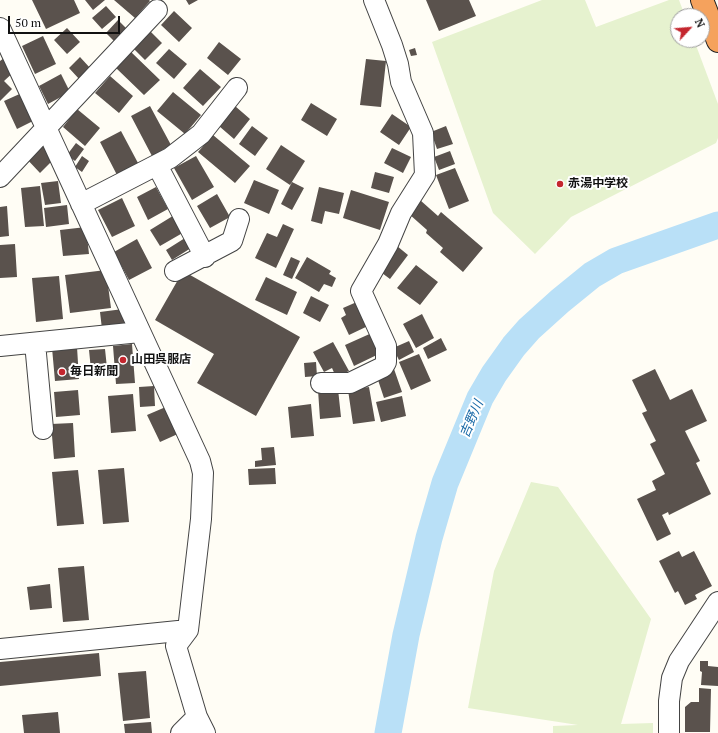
<!DOCTYPE html>
<meta charset="utf-8">
<style>
body{margin:0}
#map{position:relative;width:718px;height:733px;overflow:hidden;background:#fffdf5;font-family:"PT Serif",serif}
canvas{display:block}
.north{position:absolute;left:670px;top:8px;width:40px;height:40px;box-sizing:border-box;background:#fff;border:1px solid #a0a0a0;border-radius:50%;rotate:64deg;font-size:11px;font-weight:700;line-height:16px;text-align:center;color:#111}
.north::after{content:'';display:block;margin:auto;width:14px;height:18px;background:#c4262e;clip-path:polygon(50% 0,100% 100%,50% 72%,0 100%)}
.scale{position:absolute;left:8px;top:16px;width:112px;height:18px;box-sizing:border-box;border:2px solid #111;border-top:0;padding-left:5px;font-size:12px;line-height:14px;white-space:nowrap;color:#111;-webkit-text-stroke:3px #fff;paint-order:stroke}
</style>
<div id="map">
<canvas width="718" height="733"></canvas>
<div class="north">N</div>
<div class="scale">50 m</div>
</div>
<script>
const c = document.querySelector('canvas').getContext('2d');
c.lineJoin = 'round';
function fillPath(path, color) { c.fillStyle = color; c.fill(path, 'evenodd'); }
const toPath = rows => new Path2D(rows.map(r => 'M' + r).join(''));
function trace(path, color, width, dash) { c.strokeStyle = color; c.lineWidth = width; c.lineCap = dash ? 'butt' : 'round'; c.setLineDash(dash || []); c.stroke(path); }
function label(font, color, halo, rows, align = 'center') {
  c.font = font + ' "PT Serif","Noto Sans JP",serif'; c.lineWidth = 4; c.setLineDash([]); c.textBaseline = 'middle'; c.strokeStyle = halo; c.fillStyle = color; for (const [text, x, y, turn = 0] of rows) {
    c.save(); c.translate(x, y); c.rotate((+turn || 0) * Math.PI / 180); c.textAlign = isNaN(turn) ? turn : align; if (halo) c.strokeText(text, 0, 0); c.fillText(text, 0, 0); c.restore();
  }
}
const pitch = toPath([
 [542,0,585,0,596,27,669,0,679,0,685,16,678,16,678,40,694,40,718,104,718,138,716,143,571,217,535,254,493,213,432,42],
 [531,482,558,487,651,619,621,724,653,723,653,733,553,733,553,726,578,725,468,708,494,571]
]);
const river = toPath([
 [388,733,406,635,429,538,445,483,480,398,494,374,514,346,529,329,560,301,592,275,616,261,718,225]
]);
const building = toPath([
 [32,0,74,0,80,13,46,29],
 [85,0,105,0,93,10],
 [114,0,149,0,150,1,135,18],
 [186,0,198,0,189,5],
 [426,0,469,0,476,16,439,31],
 [106,6,116,17,102,29,92,18],
 [174,11,192,28,179,42,161,25],
 [118,20,129,31,117,44,106,33],
 [67,28,80,42,67,54,54,40],
 [150,31,162,43,145,60,132,47],
 [43,36,56,64,35,74,22,46],
 [219,42,241,59,228,75,207,58],
 [415,48,417,55,411,56,409,50],
 [169,49,187,64,174,79,156,63],
 [131,52,160,80,144,95,116,68],
 [80,57,91,69,80,80,69,68],
 [4,58,16,70,4,81,12,89,0,101,0,61],
 [366,59,386,61,381,107,360,105],
 [200,69,221,87,203,106,183,88],
 [61,74,70,92,48,104,39,86],
 [110,76,133,96,119,113,95,93],
 [24,92,37,119,17,129,4,101],
 [173,92,201,115,185,134,157,111],
 [311,103,337,119,327,136,301,120],
 [150,106,171,145,152,156,131,116],
 [235,106,250,119,234,139,219,126],
 [77,109,100,128,85,146,63,127],
 [392,114,411,127,399,145,380,132],
 [252,126,268,138,255,156,239,144],
 [446,126,453,144,437,149,431,132],
 [121,131,138,163,117,175,100,142],
 [213,135,250,166,235,183,198,152],
 [41,141,56,157,40,173,24,156],
 [76,143,84,149,75,161,67,155],
 [281,145,305,161,290,185,266,169],
 [392,148,411,157,403,173,384,163],
 [450,151,455,164,439,170,434,157],
 [82,156,89,161,82,172,75,167],
 [196,156,214,187,192,200,174,168],
 [455,168,469,201,449,209,436,175],
 [375,172,394,177,389,193,371,188],
 [254,180,279,190,269,214,244,203],
 [58,181,61,203,45,205,41,183],
 [292,182,304,188,292,210,281,204],
 [40,186,44,226,25,227,21,188],
 [156,187,168,209,148,220,137,197],
 [319,187,344,193,339,214,325,211,322,224,311,221],
 [351,190,389,202,380,230,343,218],
 [217,194,230,217,210,228,197,206],
 [122,198,135,226,112,237,98,210],
 [420,200,438,216,441,212,483,248,463,272,440,252,443,248,426,233,427,230,409,214],
 [67,205,69,224,46,227,44,208],
 [7,206,9,236,0,237,0,207],
 [176,214,186,231,160,246,150,230],
 [283,224,294,229,276,268,255,258,267,233,277,237],
 [86,227,89,254,63,256,60,230],
 [185,238,191,248,172,260,166,250],
 [137,239,152,268,129,280,114,252],
 [15,244,17,277,0,278,0,245],
 [397,246,408,255,390,279,378,270],
 [291,257,300,261,292,279,283,275],
 [307,257,331,271,329,274,336,278,332,287,324,284,319,292,295,278],
 [416,265,438,282,420,305,397,288],
 [106,270,111,308,70,313,65,275],
 [183,271,300,337,256,416,197,383,214,354,155,320],
 [59,276,63,319,36,322,32,278],
 [266,277,297,292,287,315,255,300],
 [311,296,329,305,320,322,303,313],
 [359,301,370,325,349,335,341,318,346,315,343,308],
 [123,309,126,326,102,329,100,312],
 [422,314,434,338,416,348,403,324],
 [374,332,383,352,354,366,345,345],
 [441,338,447,350,428,359,423,348],
 [409,341,414,352,399,360,393,348],
 [333,342,349,371,336,377,332,368,324,372,313,352],
 [132,344,135,383,116,384,113,346],
 [77,347,79,379,55,381,52,348],
 [105,349,107,368,91,370,89,350],
 [419,354,431,381,411,390,399,362],
 [316,362,317,376,305,377,304,363],
 [394,369,402,392,384,398,376,374],
 [655,369,670,400,692,389,707,421,685,431,700,461,696,463,711,494,669,515,668,512,662,515,671,534,657,541,637,499,656,490,652,481,665,474,650,444,656,441,642,413,647,411,632,380],
 [154,386,155,406,140,407,139,387],
 [369,387,375,421,353,424,348,390],
 [338,389,341,417,320,419,318,390],
 [78,390,80,415,56,417,54,392],
 [133,394,136,431,111,433,108,396],
 [402,396,406,416,381,422,376,402],
 [311,404,314,436,291,438,288,407],
 [168,406,180,433,160,442,147,415],
 [73,423,75,457,54,459,51,424],
 [274,447,276,465,255,467,255,461,262,460,261,448],
 [124,468,129,522,103,524,98,470],
 [275,468,276,484,249,485,248,469],
 [78,470,84,524,57,526,52,472],
 [679,551,682,557,694,551,712,586,695,595,697,599,685,605,678,591,675,593,659,561],
 [84,566,89,620,63,622,58,568],
 [50,584,52,608,30,610,27,587],
 [99,653,101,676,0,686,0,662],
 [700,661,708,661,708,666,718,667,718,686,701,685,702,672,700,671],
 [146,671,150,718,123,721,118,673],
 [699,688,711,689,710,732,685,732,685,707,691,702,699,702],
 [58,712,60,733,24,733,22,715],
 [151,722,152,733,125,733,124,724]
]);
const minor = toPath([
 [0,28,200,461,203,473,201,519,188,630,176,646,197,717,205,733],
 [157,165,205,257],
 [0,177,157,10],
 [81,204,170,158,201,134,237,88],
 [175,271,232,241,239,219],
 [35,343,43,429],
 [0,346,140,332],
 [321,383,350,383,383,367,386,362,386,346,361,291,388,244,401,213,425,175,423,133,401,82,398,64,392,45,374,0],
 [0,649,188,630],
 [181,733,197,717],
 [669,733,669,701,672,678,679,661,718,602]
]);
const highway = toPath([
 [702,0,718,41]
]);
const markers = [
 [560,184,4,"#c4262e"],
 [123,360,4,"#c4262e"],
 [62,372,4,"#c4262e"]
];
const poiNames = [
 ["赤湯中学校",568,184],
 ["山田呉服店",131,360],
 ["毎日新聞",70,372]
];
const waterNames = [
 ["吉野川",472,419,-67]
];
fillPath(pitch, '#e6f2cf');
trace(river, '#b9e0f7', 27);
fillPath(building, '#5a524d');
trace(minor, '#444', 22);
trace(highway, '#222', 24);
trace(minor, '#fff', 20);
trace(highway, '#f5a25d', 22);
for (const [x, y, r, color] of markers) { const dot = new Path2D(); dot.arc(x, y, r, 0, 2 * Math.PI); c.fillStyle = color; c.fill(dot); trace(dot, '#fff', 1.5); }
label('bold 12px', '#111', '#fff', poiNames, 'left');
label('italic 13px', '#1768a6', '#fff', waterNames);
</script>
